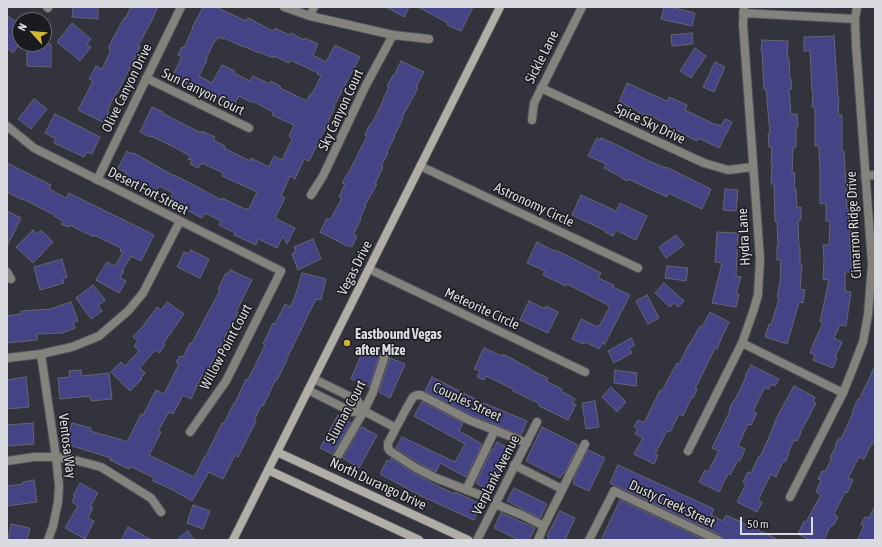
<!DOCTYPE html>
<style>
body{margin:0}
#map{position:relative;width:882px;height:547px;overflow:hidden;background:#32333c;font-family:"Asap Condensed",sans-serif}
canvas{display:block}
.frame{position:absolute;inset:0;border:8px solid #dadbe0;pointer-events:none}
.north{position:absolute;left:12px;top:12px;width:40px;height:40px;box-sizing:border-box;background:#1b1b1f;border:1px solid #67686c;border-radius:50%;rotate:297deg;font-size:11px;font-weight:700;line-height:16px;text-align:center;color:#dadbe0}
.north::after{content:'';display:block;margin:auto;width:14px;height:18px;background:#d4b635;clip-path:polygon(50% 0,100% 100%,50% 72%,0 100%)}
.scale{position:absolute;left:740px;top:517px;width:73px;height:18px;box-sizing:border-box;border:2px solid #dadbe0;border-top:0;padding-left:5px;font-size:12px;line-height:14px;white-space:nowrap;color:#dadbe0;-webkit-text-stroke:3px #1b1b1f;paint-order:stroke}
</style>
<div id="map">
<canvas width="882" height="547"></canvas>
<div class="frame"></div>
<div class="north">N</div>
<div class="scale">50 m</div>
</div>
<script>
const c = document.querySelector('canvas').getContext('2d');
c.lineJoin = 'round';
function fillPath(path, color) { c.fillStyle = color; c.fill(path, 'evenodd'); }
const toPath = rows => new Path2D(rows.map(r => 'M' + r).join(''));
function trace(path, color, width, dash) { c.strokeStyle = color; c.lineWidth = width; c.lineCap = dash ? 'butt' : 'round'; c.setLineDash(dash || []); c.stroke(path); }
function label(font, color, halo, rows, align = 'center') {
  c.font = font + ' "Asap Condensed",sans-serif'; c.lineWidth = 3; c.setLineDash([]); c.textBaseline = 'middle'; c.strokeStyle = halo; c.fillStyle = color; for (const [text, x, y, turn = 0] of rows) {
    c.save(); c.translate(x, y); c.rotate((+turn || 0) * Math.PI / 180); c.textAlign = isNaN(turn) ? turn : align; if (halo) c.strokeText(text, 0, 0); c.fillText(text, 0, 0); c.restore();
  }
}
const building = toPath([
 [73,7,98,7,98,19,72,17,73,7],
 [131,7,158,7,151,22,138,46,140,47,117,94,116,93,107,111,109,112,103,122,78,110,93,81,89,79,96,66,102,69,111,50,109,49,109,46,124,18,125,19,131,7],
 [203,7,216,7,246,21,248,18,273,31,275,28,289,35,291,33,304,40,305,38,318,44,313,55,326,62,335,45,360,57,344,87,334,106,335,107,328,121,329,121,309,161,304,159,295,179,290,176,281,196,285,198,275,218,295,228,287,244,283,236,277,248,258,239,256,245,234,235,235,233,219,225,221,221,205,213,202,218,183,208,169,202,173,193,159,186,155,194,124,177,127,173,118,168,127,151,132,154,133,153,134,153,174,176,174,175,194,185,221,200,222,198,247,210,247,208,249,209,257,192,222,176,223,173,202,163,201,165,200,164,198,168,190,164,192,160,188,159,190,156,174,147,151,136,150,137,140,132,152,107,163,112,162,113,201,133,202,131,215,137,213,140,225,146,224,148,250,161,251,158,269,167,274,156,282,160,292,139,292,138,289,136,294,125,272,115,273,112,252,101,251,102,239,96,234,105,198,88,198,89,172,77,182,57,178,55,182,47,184,48,193,28,192,28,203,7],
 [218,37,223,39,224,38,243,47,243,46,259,53,259,52,273,58,274,56,289,63,290,60,318,73,317,74,321,76,312,94,310,94,307,101,280,88,281,87,271,81,270,84,253,76,250,81,234,73,235,71,222,65,212,83,199,76,207,60,206,59,215,40,216,41,218,37],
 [386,7,409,7,404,17,386,7],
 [418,7,473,7,461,31,447,25,448,23,418,7],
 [664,7,670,7,695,13,692,26,661,19,664,7],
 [7,15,20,25,20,43,13,53,7,48,7,15],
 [72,23,91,39,87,44,91,47,80,61,57,42,72,23],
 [692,33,693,44,672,46,671,35,692,33],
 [834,36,838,98,839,98,838,115,842,115,842,151,844,151,847,208,848,208,849,227,850,227,850,246,852,272,845,272,845,291,851,292,846,326,840,325,834,338,842,342,835,357,837,358,833,368,813,360,815,355,810,353,815,340,823,323,820,322,829,280,823,279,824,258,823,245,829,245,830,221,826,221,826,203,820,204,820,170,819,146,815,146,815,107,812,107,813,92,812,92,810,51,804,51,804,37,834,36],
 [762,40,788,41,787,58,789,58,790,79,791,79,792,89,789,89,791,114,797,114,798,126,796,127,796,147,793,147,792,173,795,173,794,189,796,189,797,208,801,207,801,220,798,221,799,247,800,247,800,264,802,264,800,289,805,290,803,303,799,302,787,344,765,337,769,324,771,325,779,299,777,298,781,276,780,276,781,260,777,260,777,246,778,246,777,222,775,222,774,184,771,184,772,164,771,164,772,147,769,147,768,134,770,134,766,89,764,89,762,51,761,51,762,40],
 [27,44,51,44,51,67,27,66,27,44],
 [695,48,706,56,691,78,680,71,695,48],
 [401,61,424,72,416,87,418,88,402,117,403,118,394,136,395,136,387,152,388,153,381,166,383,167,375,184,377,184,365,205,366,206,360,218,361,219,354,233,353,234,357,236,352,247,348,245,347,246,320,232,327,218,330,220,342,198,339,197,345,184,342,183,350,170,367,136,365,135,370,124,371,125,384,99,383,99,389,87,387,86,393,75,394,76,401,61],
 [715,62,725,67,714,92,703,87,715,62],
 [627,83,667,101,669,97,687,105,685,110,716,125,716,124,721,126,725,119,732,122,719,148,698,138,697,141,685,135,685,134,668,126,669,125,647,114,646,116,638,112,638,111,619,102,627,83],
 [34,99,47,109,31,129,18,119,34,99],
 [55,114,100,137,92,154,87,152,84,157,54,143,56,139,45,133,55,114],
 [597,138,600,140,601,138,615,144,649,161,666,168,666,167,711,189,702,209,668,193,667,197,628,179,627,181,620,177,620,176,604,168,606,164,588,156,597,138],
 [7,163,51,185,49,189,66,198,69,193,154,235,141,261,131,256,122,271,124,271,120,278,126,281,119,293,96,280,107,262,115,266,123,252,120,251,121,248,94,235,94,237,70,225,69,227,61,224,63,221,54,216,54,215,23,199,23,200,7,192,7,163],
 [725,189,738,190,736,211,723,210,725,189],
 [581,195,616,211,620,203,647,216,636,240,616,230,613,236,605,232,606,231,572,215,581,195],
 [7,211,21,218,7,246,7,211],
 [33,230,37,234,41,230,53,242,33,263,16,247,33,230],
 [717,232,738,233,736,276,741,277,736,294,739,294,736,307,712,303,722,263,715,262,717,232],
 [676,235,684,245,666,258,659,247,676,235],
 [313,239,321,259,298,270,292,254,296,252,294,247,313,239],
 [537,242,554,251,555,250,564,254,601,273,598,278,614,285,613,287,630,295,604,345,603,342,599,349,585,342,584,344,572,339,581,319,598,327,599,325,600,325,610,306,567,284,566,286,543,275,545,271,527,263,537,242],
 [191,250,209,259,200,278,177,267,184,252,189,254,191,250],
 [62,259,67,277,63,279,64,283,40,290,34,267,62,259],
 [667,266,688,268,686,281,665,278,667,266],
 [230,270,252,280,236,312,238,313,230,326,205,377,202,375,191,399,183,395,173,414,169,412,158,431,161,432,149,455,194,477,205,456,206,456,222,423,224,423,234,403,235,403,246,379,248,380,265,345,263,344,273,323,275,324,285,304,290,307,295,297,302,273,326,279,321,300,316,299,286,360,287,360,277,380,276,379,263,406,261,406,254,421,256,422,252,429,238,457,235,455,223,479,209,472,192,501,171,489,153,481,154,478,130,466,129,469,110,460,111,458,66,444,72,423,91,428,90,431,122,440,127,442,141,414,143,415,156,390,164,394,179,364,176,362,180,356,183,357,190,343,192,343,220,290,218,289,226,273,228,274,230,270],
 [664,283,684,301,678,307,674,303,670,307,655,293,664,283],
 [93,285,105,300,98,306,102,311,91,319,76,298,93,285],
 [647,295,659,318,648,324,636,301,647,295],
 [529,301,545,309,546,306,558,312,548,333,520,320,529,301],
 [71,302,78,321,73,322,75,328,62,333,37,334,37,340,7,343,7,316,21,314,21,311,50,309,71,302],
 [167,302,184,314,163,344,165,345,159,353,155,350,140,368,145,373,141,378,142,379,130,391,111,372,121,362,125,366,139,351,134,346,138,341,133,337,143,326,157,307,161,310,167,302],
 [710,312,729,322,722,337,717,349,715,348,695,389,697,389,693,398,692,397,683,416,679,414,670,432,667,431,655,454,658,455,654,464,634,454,643,438,635,434,638,429,634,427,638,420,644,423,660,390,662,391,677,363,679,364,689,344,690,344,700,326,702,327,710,312],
 [631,338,635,345,629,348,632,353,614,363,608,351,631,338],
 [365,346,380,352,380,353,369,387,351,379,365,346],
 [484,348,502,356,503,354,531,369,531,370,548,378,546,381,562,389,561,391,575,399,572,405,576,404,568,420,539,406,540,404,513,391,513,389,486,376,484,380,477,377,480,371,474,369,484,348],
 [390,358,405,364,390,398,379,392,390,358],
 [751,365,779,379,775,386,771,384,769,389,765,387,753,411,757,413,751,425,748,424,738,446,745,449,740,461,738,460,730,475,728,474,719,492,699,482,705,470,708,472,719,451,712,448,730,411,729,410,733,401,734,402,746,377,745,376,751,365],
 [875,366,875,445,872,443,864,459,859,457,848,478,853,480,847,493,845,492,834,514,838,517,833,526,831,525,824,540,810,540,798,534,804,521,806,522,821,495,816,492,821,480,818,479,822,471,825,472,832,458,830,458,836,446,835,445,839,438,841,439,853,413,852,412,858,399,859,400,875,366],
 [81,370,82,376,109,373,112,399,91,401,90,396,60,399,58,378,70,377,69,371,81,370],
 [615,370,637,373,636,386,614,383,615,370],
 [26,377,29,407,7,409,7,380,26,377],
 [432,377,479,401,527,421,521,435,471,415,425,391,432,377],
 [794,386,815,397,813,402,816,403,800,433,801,433,797,441,794,440,788,453,789,454,785,462,783,461,776,477,771,474,758,500,762,502,757,512,737,502,746,484,743,482,748,472,751,473,759,456,760,457,770,435,777,417,794,386],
 [611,387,626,402,617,412,602,397,611,387],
 [595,401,599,427,586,429,582,403,595,401],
 [422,402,463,423,459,431,482,444,466,477,440,463,436,472,419,463,396,448,402,437,455,462,465,444,414,416,422,402],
 [338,415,351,423,332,454,320,448,338,415],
 [33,423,34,444,7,446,7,425,33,423],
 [362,427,377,435,359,468,343,458,360,428,361,428,362,427],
 [542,427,578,445,564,474,563,473,560,478,526,461,542,427],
 [497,442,512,450,489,491,476,483,492,449,493,450,497,442],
 [588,450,605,458,589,491,573,484,575,479,574,478,588,450],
 [391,458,413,473,431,482,431,483,455,494,455,492,481,504,474,520,421,496,380,474,387,460,390,462,391,458],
 [618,465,714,509,711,515,723,521,726,515,779,540,723,540,723,537,720,535,610,483,618,465],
 [34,480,37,502,7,506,7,486,23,484,23,482,34,480],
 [80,483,98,493,90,507,93,508,88,518,94,521,85,539,65,528,78,506,72,502,75,496,73,496,80,483],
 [514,488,547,504,540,518,507,501,514,488],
 [620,500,705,540,601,540,620,500],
 [193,505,210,511,203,529,187,523,193,505],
 [875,506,875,540,857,540,864,526,861,524,865,517,869,518,875,506],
 [560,511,575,518,565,540,547,540,549,537,547,536,560,511],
 [501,513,535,528,529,540,519,540,494,528,501,513],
 [11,524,30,528,27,540,8,540,11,524],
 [128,527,152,540,121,540,128,527],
 [188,531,194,540,176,540,188,531]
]);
const street = toPath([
 [47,7,48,8],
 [284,7,310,16,393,35,429,39],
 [743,13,855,19],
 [310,16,314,7],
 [146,78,249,128],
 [541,88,704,163,728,170,753,167],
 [532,120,534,103,582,7],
 [7,126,34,148,281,271,226,381,190,432],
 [420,166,638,268],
 [865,176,875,175],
 [97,180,181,7],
 [311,195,323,176,365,87,393,35],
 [369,269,585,372],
 [7,272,11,279],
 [742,343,843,393],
 [41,354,56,457,59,485,58,502,53,526,48,540],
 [7,358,41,354,72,347,99,336,128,311,143,293,180,221],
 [314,379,357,400,364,411],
 [308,390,352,412,364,411,396,428],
 [688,451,742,343,753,312,758,295,760,259,743,24,744,7],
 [337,457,364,411,373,392,385,355],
 [7,461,34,457,56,457,71,459,101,467,151,498,161,512],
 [514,465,562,489],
 [466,490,495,430],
 [485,497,436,478,416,468,390,451,388,448,388,443,406,409,413,397,417,395,421,395,469,420,527,443],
 [790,497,843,393,853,368,863,342,868,315,872,264,856,45,855,19,857,7],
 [495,504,522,515,544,526],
 [477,540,537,422],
 [538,540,544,526,585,444],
 [589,540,614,491,718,540]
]);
const secondary = toPath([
 [277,452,468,540],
 [268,470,419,540],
 [233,540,500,7]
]);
const markers = [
 [347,343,4,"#d4b635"]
];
const streetNames = [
 ["Sickle Lane",542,57,-63],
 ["Olive Canyon Drive",127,88,-64],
 ["Sun Canyon Court",203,92,26],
 ["Sky Canyon Court",341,110,-65],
 ["Spice Sky Drive",650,124,25],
 ["Desert Fort Street",148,191,27],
 ["Astronomy Circle",534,205,25],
 ["Cimarron Ridge Drive",854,225,-93],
 ["Hydra Lane",744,237,-93],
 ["Vegas Drive",355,268,-63],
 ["Meteorite Circle",482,309,25],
 ["Willow Point Court",226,347,-62],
 ["Couples Street",467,402,25],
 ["Sluman Court",346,412,-62],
 ["Ventosa Way",67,446,83],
 ["Verplank Avenue",496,475,-63],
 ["North Durango Drive",378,484,25],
 ["Dusty Creek Street",672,504,25]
];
const poiNames = [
 ["Eastbound Vegas",355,335],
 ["after Mize",355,351]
];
fillPath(building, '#444385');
trace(building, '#65666f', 1);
trace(street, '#50515a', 10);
trace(secondary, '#50515a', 10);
trace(street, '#83827d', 8);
trace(secondary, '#b0aea6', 8);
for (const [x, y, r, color] of markers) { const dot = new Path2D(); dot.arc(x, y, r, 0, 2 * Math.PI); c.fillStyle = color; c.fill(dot); trace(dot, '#1b1b1f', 1.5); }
label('14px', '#dadbe0', '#1b1b1f', streetNames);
label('bold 14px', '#dadbe0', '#1b1b1f', poiNames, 'left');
</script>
